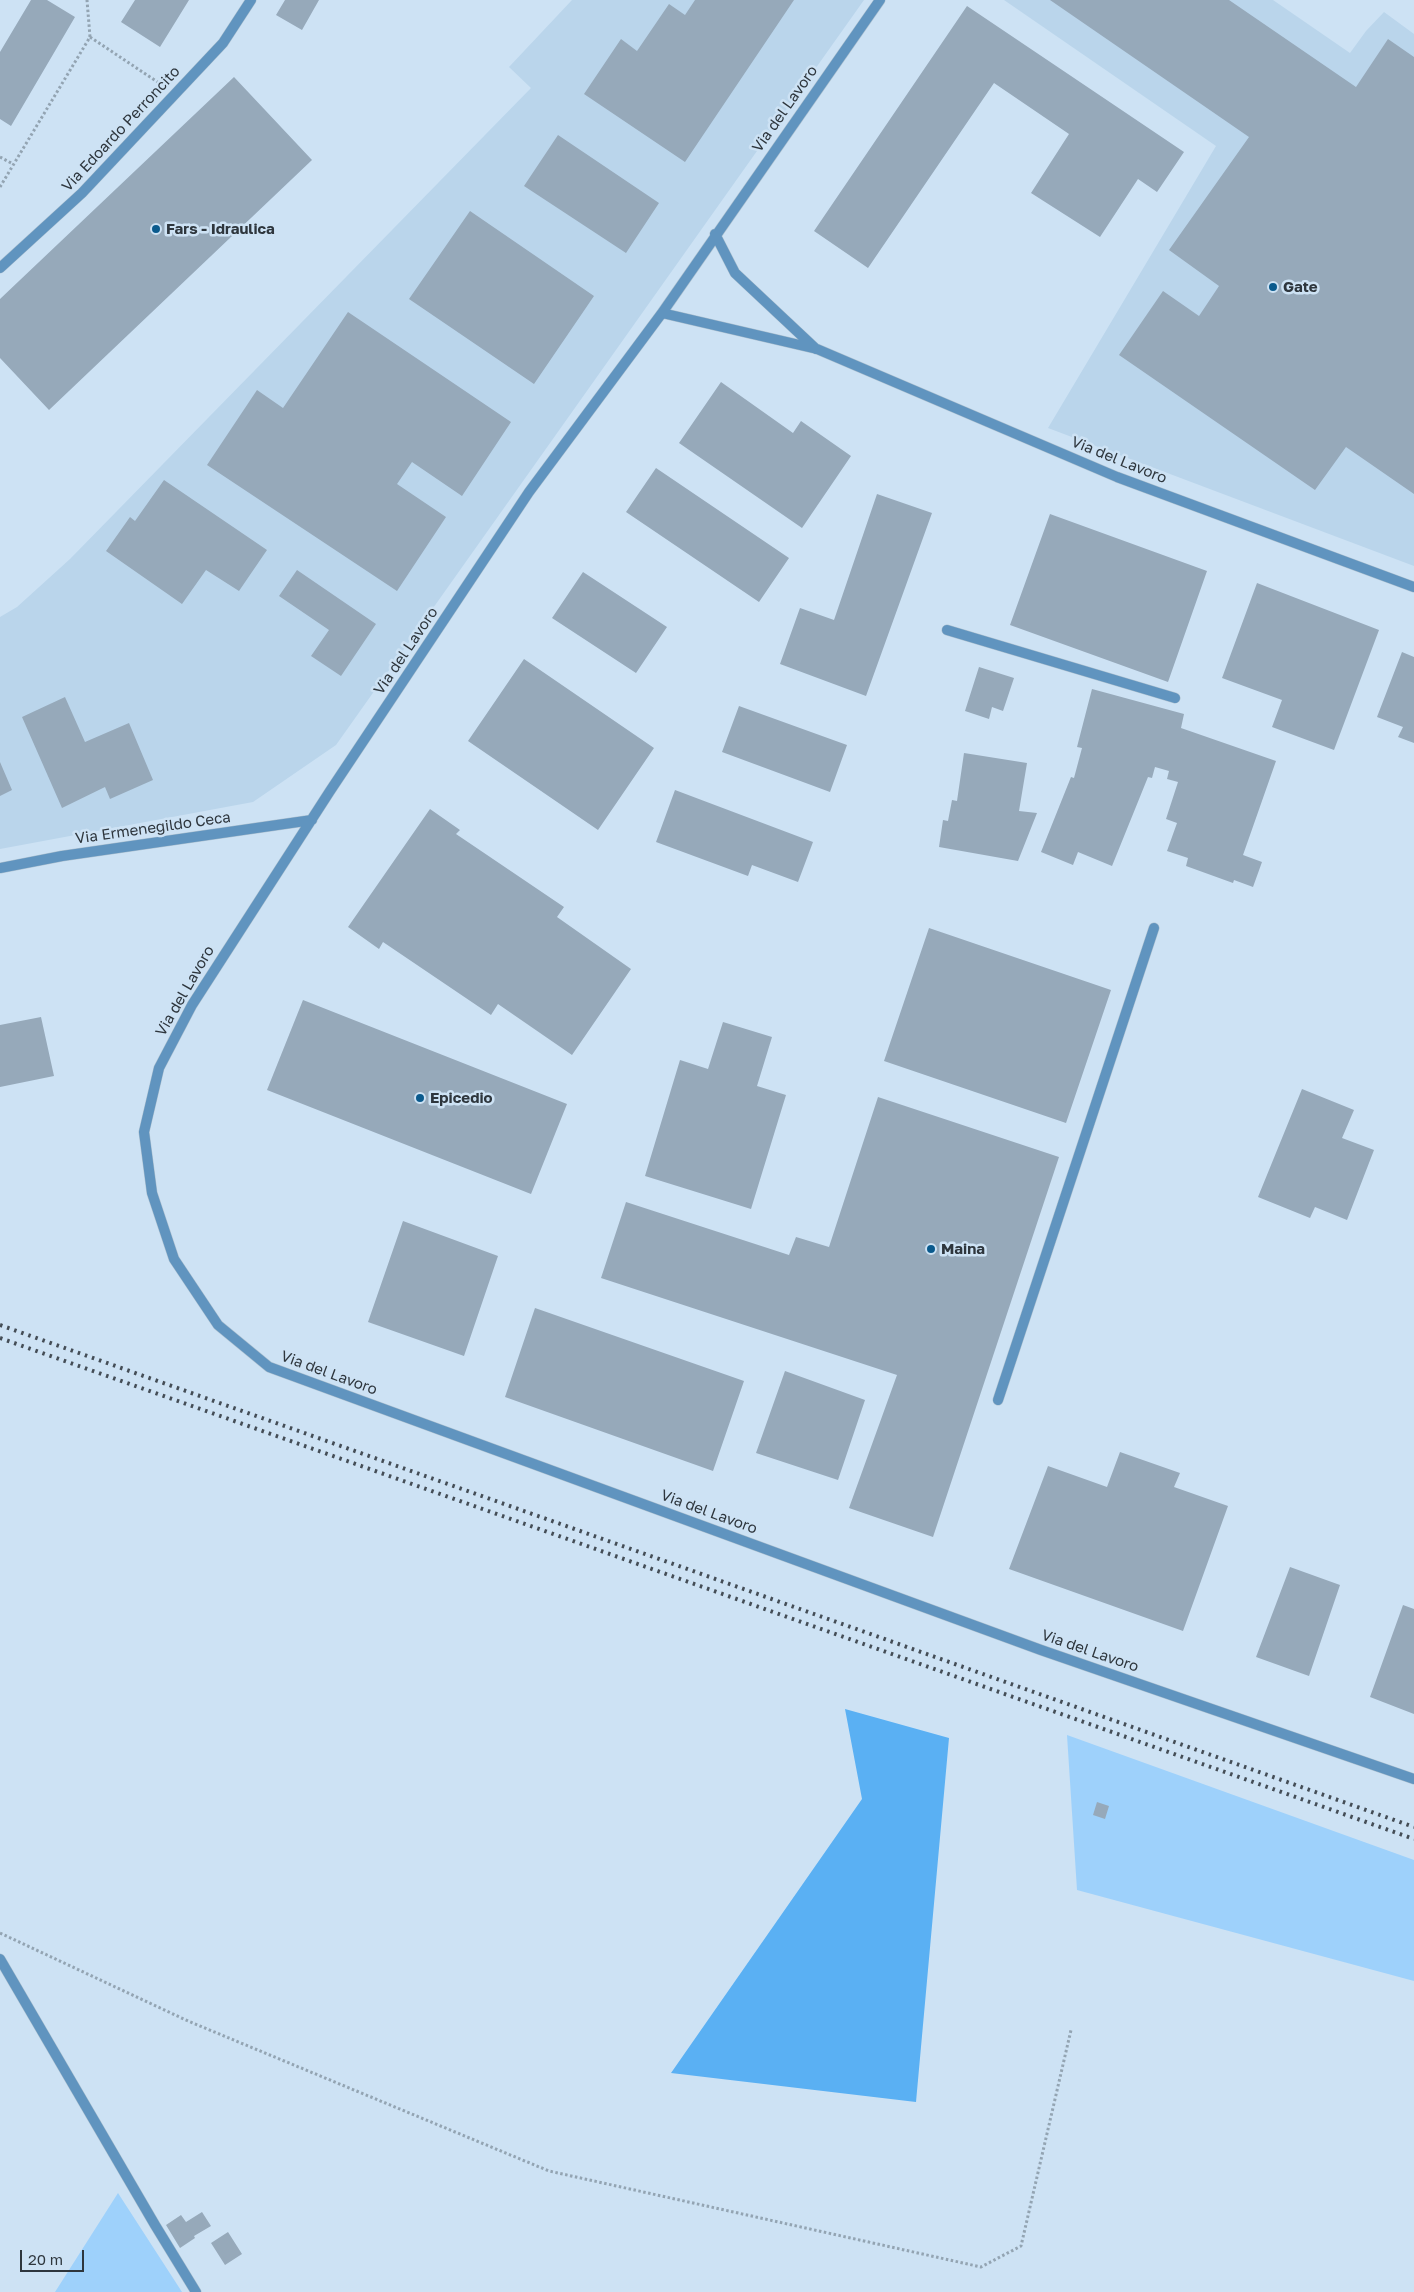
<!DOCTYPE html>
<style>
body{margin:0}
#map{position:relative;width:1414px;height:2292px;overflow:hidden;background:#cde2f4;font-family:"Golos Text",sans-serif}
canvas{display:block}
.scale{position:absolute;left:20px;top:2250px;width:64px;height:22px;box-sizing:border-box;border:2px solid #2e363d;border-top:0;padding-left:6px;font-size:15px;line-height:18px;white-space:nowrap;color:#2e363d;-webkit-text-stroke:4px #cde2f4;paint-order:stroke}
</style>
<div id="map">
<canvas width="1414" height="2292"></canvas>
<div class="scale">20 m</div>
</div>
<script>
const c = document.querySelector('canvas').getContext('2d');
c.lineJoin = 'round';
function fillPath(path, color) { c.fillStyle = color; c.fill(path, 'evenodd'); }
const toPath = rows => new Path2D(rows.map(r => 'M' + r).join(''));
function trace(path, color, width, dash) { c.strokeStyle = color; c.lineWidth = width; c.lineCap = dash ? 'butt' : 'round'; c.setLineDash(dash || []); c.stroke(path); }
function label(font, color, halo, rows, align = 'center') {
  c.font = font + ' "Golos Text",sans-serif'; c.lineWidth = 5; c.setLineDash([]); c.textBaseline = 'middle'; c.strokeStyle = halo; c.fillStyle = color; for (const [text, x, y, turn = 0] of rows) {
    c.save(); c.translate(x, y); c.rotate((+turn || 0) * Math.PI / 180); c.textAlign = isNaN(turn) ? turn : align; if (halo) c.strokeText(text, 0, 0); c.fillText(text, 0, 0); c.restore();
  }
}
const built = toPath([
 [572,0,864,0,336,745,253,802,0,849,0,617,17,607,70,559,531,88,509,67],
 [1004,0,1273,0,1350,53,1366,31,1384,12,1414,34,1414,566,1048,428,1216,146]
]);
const green = toPath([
 [1067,1735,1414,1860,1414,1981,1077,1890],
 [118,2193,182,2292,55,2292]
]);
const forest = toPath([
 [845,1709,949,1738,916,2102,671,2073,862,1799]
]);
const building = toPath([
 [31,0,47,0,75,17,11,126,0,119,0,52],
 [135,0,189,0,160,47,121,22],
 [285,0,319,0,302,30,276,15],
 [695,0,794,0,685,162,584,94,621,39,637,51,669,4,685,15],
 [1050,0,1229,0,1356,87,1388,39,1414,57,1414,494,1346,447,1315,490,1119,355,1163,291,1199,316,1219,286,1169,250,1249,137],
 [967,6,1184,152,1157,192,1138,179,1100,237,1031,193,1069,134,994,83,868,268,814,231],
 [234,77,312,160,49,410,0,358,0,299],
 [558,135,659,203,626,253,524,186],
 [470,211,594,296,534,384,409,299],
 [348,312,511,422,462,496,412,462,397,484,446,517,397,591,207,465,257,390,283,408],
 [721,382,793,433,801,421,851,456,802,528,679,443],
 [656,468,789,558,759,602,626,512],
 [164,480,267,550,239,591,206,570,182,604,106,551,130,517,135,521],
 [877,494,932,513,866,696,780,664,800,608,834,620],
 [1050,514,1207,571,1168,682,1010,625],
 [297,570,376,624,341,676,311,656,329,630,279,596],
 [583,572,667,627,636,673,552,618],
 [1257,583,1379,630,1334,750,1272,727,1282,700,1222,678],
 [1402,652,1414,657,1414,743,1398,737,1403,727,1377,717],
 [524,659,654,748,598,830,468,741],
 [979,667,1014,678,1003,711,992,707,989,719,965,711],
 [1092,689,1184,714,1181,728,1276,761,1243,855,1262,862,1253,887,1234,880,1233,883,1186,866,1188,858,1167,851,1177,823,1166,819,1178,782,1167,779,1169,771,1155,767,1152,778,1148,777,1112,866,1078,852,1073,865,1041,852,1071,777,1074,778,1082,748,1077,747],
 [65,697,85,742,129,723,153,780,110,799,105,787,62,808,22,717],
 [739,706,847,745,830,792,722,752],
 [964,753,1027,763,1019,811,1037,813,1018,861,939,847,943,820,948,821,952,800,957,801],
 [0,762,12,790,0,796],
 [675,790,813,842,798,882,752,865,748,876,656,842],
 [430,809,460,830,456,834,564,907,557,917,631,969,572,1055,498,1004,491,1015,383,942,379,949,348,927],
 [929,928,1111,990,1066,1123,884,1061],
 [303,1000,567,1104,531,1194,267,1090],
 [41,1017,54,1076,0,1087,0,1025],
 [723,1022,772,1037,757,1086,786,1095,751,1209,645,1176,680,1060,708,1069],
 [1302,1089,1354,1110,1342,1138,1374,1150,1347,1220,1315,1207,1310,1218,1258,1197],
 [878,1097,1059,1157,933,1537,849,1508,897,1375,601,1278,626,1202,789,1255,796,1237,829,1247],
 [403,1221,498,1256,464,1356,368,1322],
 [535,1308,744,1381,713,1471,505,1397],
 [785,1371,865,1400,838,1480,756,1453],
 [1120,1452,1180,1473,1174,1487,1228,1506,1183,1631,1009,1569,1048,1466,1107,1487],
 [1290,1567,1340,1585,1309,1676,1256,1657],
 [1403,1605,1414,1609,1414,1714,1370,1697],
 [1097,1802,1109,1806,1105,1819,1093,1815],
 [202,2212,211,2226,194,2236,195,2238,180,2248,166,2225,181,2215,186,2222],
 [228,2232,242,2254,225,2265,211,2243]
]);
const path = toPath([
 [90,37,162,85],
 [0,157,13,164],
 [0,187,90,37,87,0],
 [0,1933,188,2021,549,2171,981,2267,1021,2246,1071,2030]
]);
const service = toPath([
 [947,630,1175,698],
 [998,1400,1154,928]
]);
const minor = toPath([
 [880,0,662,313,529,492,330,791,192,1005,159,1068,144,1132,152,1193,174,1259,218,1325,269,1367,1041,1650,1414,1779],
 [715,234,735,273,816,349],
 [0,268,82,193,223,43,251,0],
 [662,313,817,349,1117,477,1414,587],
 [0,868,62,856,312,820],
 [0,1959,155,2225,196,2292]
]);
const rail = toPath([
 [0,1325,1414,1827],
 [0,1338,1414,1839]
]);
const markers = [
 [156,229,5,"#0a5a8d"],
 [1273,287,5,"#0a5a8d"],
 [420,1098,5,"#0a5a8d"],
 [931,1249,5,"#0a5a8d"]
];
const streetNames = [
 ["Via del Lavoro",785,109,-55],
 ["Via Edoardo Perroncito",121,129,-47],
 ["Via del Lavoro",1119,460,22],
 ["Via del Lavoro",406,651,-56],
 ["Via Ermenegildo Ceca",153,828,-8],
 ["Via del Lavoro",185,991,-60],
 ["Via del Lavoro",329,1373,20],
 ["Via del Lavoro",709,1512,20],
 ["Via del Lavoro",1090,1651,19]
];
const poiNames = [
 ["Fars - Idraulica",166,229],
 ["Gate",1283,287],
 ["Epicedio",430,1098],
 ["Maina",941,1249]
];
fillPath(built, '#bad5eb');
fillPath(green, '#9ed1fb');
fillPath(forest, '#5ab0f3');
fillPath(building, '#96a9ba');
trace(service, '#adc0cf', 11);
trace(minor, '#adc0cf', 11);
trace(path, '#93a4b2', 3, [2.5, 2.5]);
trace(service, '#6094bf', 10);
trace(minor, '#6094bf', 10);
trace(rail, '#444d56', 4, [2.5, 5]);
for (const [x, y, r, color] of markers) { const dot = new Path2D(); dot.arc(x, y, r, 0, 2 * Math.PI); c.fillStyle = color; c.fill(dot); trace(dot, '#cde2f4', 2); }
label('15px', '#2e363d', '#cde2f4', streetNames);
label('bold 15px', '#2e363d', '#cde2f4', poiNames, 'left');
</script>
